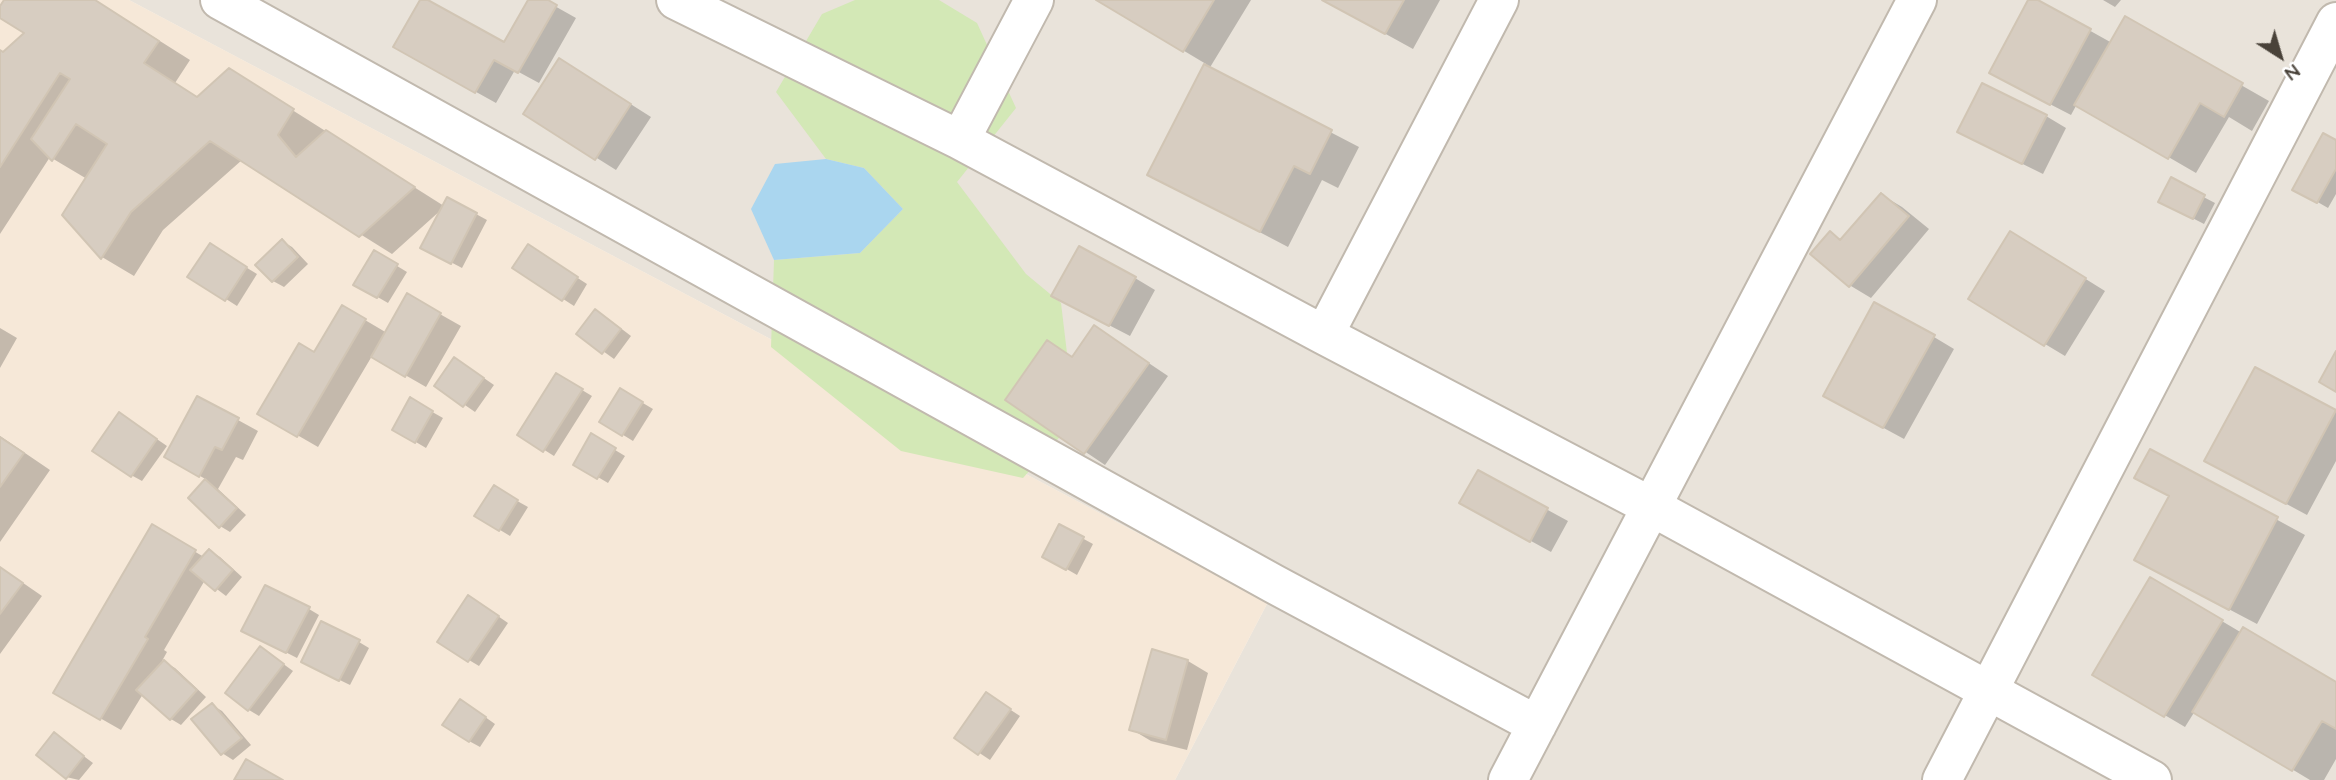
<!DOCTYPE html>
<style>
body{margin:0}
#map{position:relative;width:2336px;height:780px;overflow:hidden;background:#f5f2eb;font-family:Quicksand,sans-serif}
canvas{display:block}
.north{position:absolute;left:2245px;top:21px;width:70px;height:70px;-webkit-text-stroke:5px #fff;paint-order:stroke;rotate:143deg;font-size:19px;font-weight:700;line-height:28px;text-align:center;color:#494239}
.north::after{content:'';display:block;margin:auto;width:24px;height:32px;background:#494239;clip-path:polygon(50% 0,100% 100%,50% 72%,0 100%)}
</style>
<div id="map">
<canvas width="2336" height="780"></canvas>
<div class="north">N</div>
</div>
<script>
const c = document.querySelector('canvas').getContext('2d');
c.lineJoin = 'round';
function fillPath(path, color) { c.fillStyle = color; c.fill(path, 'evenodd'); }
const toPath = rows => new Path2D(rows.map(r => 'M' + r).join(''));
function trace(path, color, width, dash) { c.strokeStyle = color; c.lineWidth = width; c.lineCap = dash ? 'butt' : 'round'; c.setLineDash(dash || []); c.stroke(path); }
const residential = toPath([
 [129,0,2336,0,2336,780,1175,780,1268,602]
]);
const commercial = toPath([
 [0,0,129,0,1268,602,1175,780,0,780]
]);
const green = toPath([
 [855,0,939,0,977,23,1016,108,957,182,1026,274,1061,303,1075,420,1023,478,901,451,771,347,774,260,860,253,903,209,864,168,826,159,776,92,822,14]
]);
const water = toPath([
 [826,159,864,168,903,209,860,253,774,260,751,209,775,164]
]);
const shadow = toPath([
 [6,0,95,0,190,60,175,83,198,98,229,70,444,206,476,214,487,220,462,268,422,247,441,210,392,254,242,160,163,230,134,276,102,257,64,214,87,179,50,157,0,234,0,51,4,53,27,33,0,16,0,9],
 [422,0,505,45,530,0,544,0,576,18,539,83,515,70,496,103,415,58],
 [1099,0,1251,0,1209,69,1359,147,1338,188,1322,180,1288,247,1149,174,1206,64],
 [1324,0,1440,0,1413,49],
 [2030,0,2035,0,2112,43,2125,19,2269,101,2252,131,2229,117,2196,173,2077,104,2071,115,2011,84],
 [2103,0,2121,0,2115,7],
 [580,72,651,117,616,170,525,113],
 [2046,116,2066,128,2043,174,1980,143],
 [2336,142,2336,194,2328,208,2295,189],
 [2171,180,2215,203,2204,224,2171,207],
 [1882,195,1902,207,1929,229,1871,298,1851,286,1813,254,1830,234,1842,241],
 [282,241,292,247,308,264,284,287,273,281],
 [2031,245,2105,291,2065,356,2045,344],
 [221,252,257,274,237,306,190,276],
 [374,252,407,272,388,303,355,284],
 [539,253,587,284,574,306,515,268],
 [1135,278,1155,290,1130,336,1074,307],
 [408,296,461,326,426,387,372,356,318,447,259,413,315,354,343,307,387,333],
 [606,317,631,336,614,359,578,333],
 [1095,327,1168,376,1105,465,1007,399,1074,358],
 [0,328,17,338,0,368],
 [1934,337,1954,349,1904,439,1845,407],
 [465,365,494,385,475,412,436,385],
 [2256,369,2336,412,2336,461,2307,515,2227,472],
 [557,375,592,396,554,456,519,434],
 [621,390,653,409,633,441,602,422],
 [411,400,443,418,426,448,394,429],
 [129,420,167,446,142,481,131,475],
 [238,420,258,431,243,460,236,457,218,489,246,515,230,532,220,526,190,498,207,480,166,456],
 [0,436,50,470,0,542],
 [592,436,625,456,608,483,576,464],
 [2151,451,2305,535,2257,624,2164,575,2170,497],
 [1478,472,1568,521,1551,552,1482,514],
 [494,488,528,507,510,536,477,516],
 [1060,526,1093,544,1077,575,1044,556],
 [153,527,204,557,210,551,220,557,242,577,226,596,205,580,164,650,167,652,162,661,175,668,206,697,181,725,171,719,143,694,121,730,56,693],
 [0,567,42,596,0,654],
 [2151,579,2242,633,2336,684,2336,759,2324,780,2310,780,2195,711,2185,727,2095,674],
 [479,603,508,623,479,666,469,660],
 [309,609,319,615,297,658,254,636],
 [359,642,369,648,350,685,313,667],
 [1153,651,1188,661,1208,673,1187,750,1151,741,1131,729],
 [271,655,293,671,259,716,249,710],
 [997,701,1020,716,990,760,957,738],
 [212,705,222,711,251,745,233,760,222,753],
 [471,707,495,724,480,747,469,741],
 [54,734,93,763,79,780,66,777]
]);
const building = toPath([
 [4,0,95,0,159,41,144,63,197,97,229,68,294,109,278,135,296,157,326,130,415,187,359,237,210,141,131,212,101,259,62,215,107,144,76,124,52,161,31,139,70,79,60,73,0,167,0,50,3,52,24,33,0,18,0,6,4,0],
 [420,0,428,0,504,42,528,0,548,0,557,5,518,73,494,60,475,93,393,47,420,0],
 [1096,0,1214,0,1183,52,1096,0],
 [1322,0,1404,0,1385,34,1322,0],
 [2028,0,2038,0,2091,29,2050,105,1989,73,2028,0],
 [2125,16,2243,83,2224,117,2200,103,2168,159,2074,105,2125,16],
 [559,58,631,104,595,160,523,114,559,58],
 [1204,64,1332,130,1310,174,1294,166,1260,232,1147,175,1204,64],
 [1982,83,2047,115,2022,164,1957,132,1982,83],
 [2323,133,2336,140,2336,169,2317,203,2292,190,2323,133],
 [2171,177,2205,195,2193,219,2158,202,2171,177],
 [1881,193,1909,216,1849,287,1810,254,1830,231,1840,240,1881,193],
 [447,197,477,213,451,264,420,248,447,197],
 [2010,231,2086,278,2044,346,1968,299,2010,231],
 [282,239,298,257,272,282,255,265,282,239],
 [210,243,247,267,225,301,187,277,210,243],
 [528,244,578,277,562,301,512,268,528,244],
 [1079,246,1136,277,1109,326,1051,296,1079,246],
 [374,250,398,264,377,298,353,285,374,250],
 [407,293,441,313,405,377,371,357,407,293],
 [1874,302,1935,335,1883,428,1823,396,1874,302],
 [342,305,366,319,297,437,257,414,299,343,314,352,342,305],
 [595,309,621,329,602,354,576,334,595,309],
 [1094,325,1149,363,1084,454,1005,400,1047,340,1072,357,1094,325],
 [2336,351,2336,392,2319,382,2336,351],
 [454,357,484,378,463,407,434,386,454,357],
 [2255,367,2336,410,2286,504,2204,461,2255,367],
 [556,373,583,389,543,452,517,435,556,373],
 [620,388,643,402,622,436,599,422,620,388],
 [197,396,239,418,222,450,215,447,199,477,164,457,197,396],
 [410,397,433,411,415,443,392,430,410,397],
 [119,412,157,439,131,477,92,451,119,412],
 [591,433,616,448,597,479,573,465,591,433],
 [0,437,24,453,0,487,0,437],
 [2150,449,2278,517,2229,610,2134,560,2169,496,2134,478,2150,449],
 [1478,470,1548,508,1530,542,1459,503,1478,470],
 [205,479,237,508,219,528,188,498,205,479],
 [494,485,518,500,499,531,474,516,494,485],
 [152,524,196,550,145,637,148,639,100,720,53,693,152,524],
 [1059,524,1084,537,1066,570,1042,557,1059,524],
 [209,549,233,570,215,591,190,570,209,549],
 [0,567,23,583,0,614,0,567],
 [2150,577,2223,620,2164,717,2092,675,2150,577],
 [265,585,310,607,286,653,241,631,265,585],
 [468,595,499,616,468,662,437,642,468,595],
 [321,621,360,640,339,681,301,662,321,621],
 [2243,627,2336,682,2336,729,2322,721,2292,771,2192,712,2243,627],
 [260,646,284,664,248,711,225,693,260,646],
 [1152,649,1188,660,1166,740,1129,730,1152,649],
 [164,660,197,690,170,720,136,690,164,660],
 [986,692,1011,709,978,755,954,738,986,692],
 [460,699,486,717,469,742,442,725,460,699],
 [212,703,242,738,221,755,191,719,212,703],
 [54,732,84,756,66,779,36,755,54,732],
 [246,759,283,780,234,780,246,759]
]);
const minor = toPath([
 [220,0,1274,584,1537,725],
 [676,0,960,140,1324,335,1652,507,2152,780],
 [960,140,1034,0],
 [1324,335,1499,0],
 [1508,780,1917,0],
 [1942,780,2336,22]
]);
fillPath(residential, '#e9e3da');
fillPath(commercial, '#f6e8d8');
fillPath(green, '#d3e8b6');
fillPath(water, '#aad6ef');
fillPath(shadow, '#0003');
fillPath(building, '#d7cdc1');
trace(building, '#d1c5b4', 2);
trace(minor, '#c1b9ae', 42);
trace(minor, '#fff', 38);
</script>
